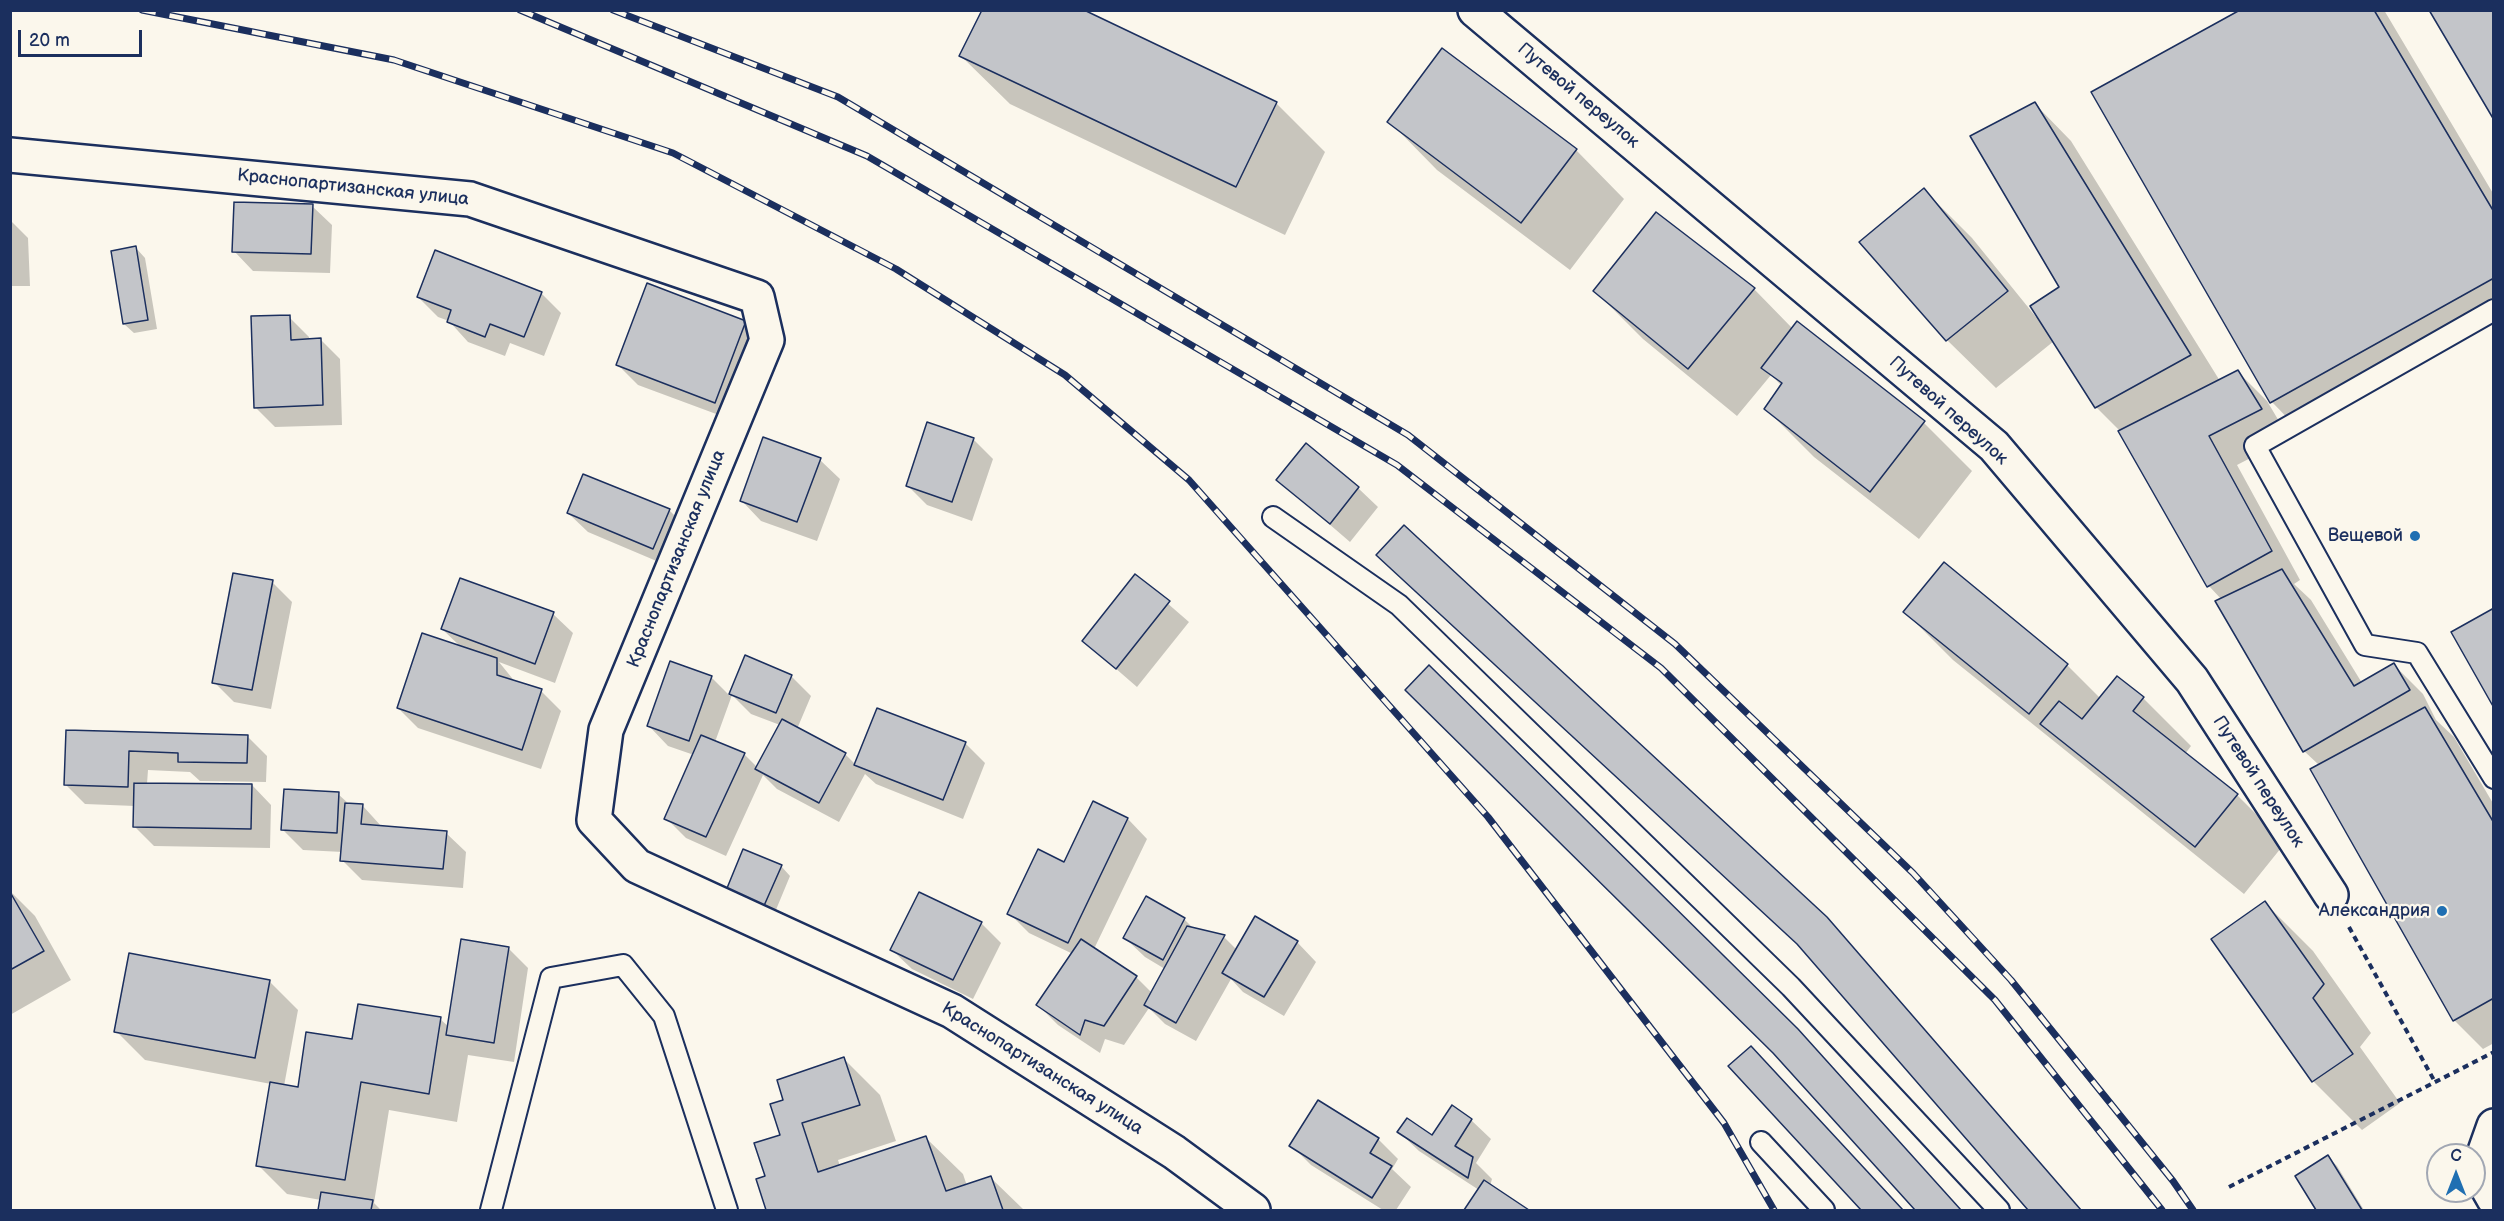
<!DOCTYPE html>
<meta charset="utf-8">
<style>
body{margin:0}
#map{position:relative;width:2504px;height:1221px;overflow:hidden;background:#fbf7ec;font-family:"Balsamiq Sans",sans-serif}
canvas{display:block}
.frame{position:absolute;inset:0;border:12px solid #1b2f5e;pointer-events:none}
.north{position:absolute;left:2426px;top:1143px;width:60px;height:60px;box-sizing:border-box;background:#fbf7ec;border:2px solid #a1a7b3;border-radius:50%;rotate:0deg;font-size:16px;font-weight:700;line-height:24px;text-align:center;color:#1b2f5e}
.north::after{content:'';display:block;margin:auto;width:21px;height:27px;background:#1f6fb2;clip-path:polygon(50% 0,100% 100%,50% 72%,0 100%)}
.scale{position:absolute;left:18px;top:30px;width:124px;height:27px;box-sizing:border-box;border:3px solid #1b2f5e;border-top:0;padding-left:8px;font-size:18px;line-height:21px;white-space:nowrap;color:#1b2f5e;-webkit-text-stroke:4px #fbf7ec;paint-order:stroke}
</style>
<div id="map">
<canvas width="2504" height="1221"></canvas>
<div class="frame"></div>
<div class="north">С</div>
<div class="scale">20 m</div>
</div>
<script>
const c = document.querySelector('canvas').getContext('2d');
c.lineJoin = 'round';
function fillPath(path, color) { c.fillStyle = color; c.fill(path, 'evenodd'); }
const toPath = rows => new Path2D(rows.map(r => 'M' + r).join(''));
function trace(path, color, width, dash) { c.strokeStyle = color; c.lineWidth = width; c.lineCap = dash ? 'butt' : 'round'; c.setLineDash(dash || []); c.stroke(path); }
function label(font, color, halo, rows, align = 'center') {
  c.font = font + ' "Balsamiq Sans",sans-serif'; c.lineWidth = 4.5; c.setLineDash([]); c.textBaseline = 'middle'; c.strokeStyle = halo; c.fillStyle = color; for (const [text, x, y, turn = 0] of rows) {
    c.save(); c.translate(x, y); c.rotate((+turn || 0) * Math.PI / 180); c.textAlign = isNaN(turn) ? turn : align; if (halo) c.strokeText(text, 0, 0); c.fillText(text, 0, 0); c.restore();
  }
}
const shadow = toPath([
 [2244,10,2384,10,2494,195,2494,323,2300,431,2272,402,2093,92],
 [961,56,1276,103,1325,152,1285,235,1010,104],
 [2035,104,2071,141,2220,381,2238,372,2267,401,2289,438,2237,465,2300,580,2294,584,2311,600,2362,683,2394,665,2423,694,2436,720,2454,737,2494,805,2494,1043,2483,1049,2454,1020,2319,765,2304,751,2222,600,2209,586,2120,431,2096,407,2054,341,1996,388,1947,340,1862,242,1924,190,1972,238,2036,317,2038,315,2061,287],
 [1389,121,1576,150,1624,199,1570,270,1437,170],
 [312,206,332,225,330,273,253,271,234,251],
 [10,220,28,238,30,286,10,286],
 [136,248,145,258,157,329,134,333,124,324],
 [1754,289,1793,329,1797,324,1924,423,1972,471,1919,539,1814,457,1766,409,1782,386,1771,375,1737,416,1643,339,1595,291],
 [541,293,561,313,544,356,510,343,505,356,468,342,449,321,438,317,418,297],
 [289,317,309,337,309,340,321,340,340,359,342,425,275,427,255,407],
 [745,322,765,342,735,421,638,385,618,365],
 [973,439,993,459,972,521,927,505,908,486],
 [820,460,840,479,817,541,761,521,742,501],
 [1278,480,1358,488,1378,507,1350,542],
 [669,510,689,530,673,568,588,532,568,513],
 [1136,576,1189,622,1137,687,1084,641],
 [272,582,292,602,271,709,234,702,214,682],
 [1905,612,2067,665,2101,699,2117,678,2143,698,2191,746,2185,754,2237,795,2285,843,2244,894,1953,660],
 [553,614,573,633,555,683,499,662,516,683,541,691,561,711,541,769,418,728,398,708,462,648,442,629],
 [746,657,791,676,811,696,797,729,845,754,856,765,965,743,985,763,963,819,876,784,865,774,839,822,777,789,763,775,726,856,686,838,666,818,694,755,668,746,649,726,711,677,730,696],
 [732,695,751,714,780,725,758,768,744,754,715,742],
 [67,731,247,736,267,756,266,782,200,781,190,772,148,770,147,784,252,785,271,805,270,848,154,846,134,826,135,806,85,804,66,785],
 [338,794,349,804,362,805,382,827,446,833,466,852,463,888,362,880,342,860,343,852,303,850,283,830],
 [1094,803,1128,819,1147,839,1094,949,1136,977,1152,993,1165,969,1145,957,1125,938,1184,919,1194,929,1224,937,1237,950,1297,942,1316,962,1284,1016,1243,992,1231,979,1196,1041,1165,1024,1149,1008,1124,1045,1105,1039,1100,1053,1058,1025,1038,1005,1073,954,1029,933,1009,913,1065,864],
 [781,866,790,876,773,917,727,893],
 [10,891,35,916,71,980,10,1015],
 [2265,903,2313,951,2371,1033,2360,1047,2400,1103,2362,1130,2313,1081,2213,940],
 [981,923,1001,943,973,999,912,969,892,950],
 [1836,928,2081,1210,2030,1210,1802,947],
 [508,948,528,968,514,1062,468,1055,457,1122,389,1110,374,1203,381,1210,320,1210,321,1200,287,1194,258,1165,271,1084,145,1060,116,1031,269,981,298,1010,284,1086,299,1088,353,1040,440,1019,449,1027],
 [1807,1041,1960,1210,1917,1210,1776,1053],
 [1760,1057,1902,1210,1863,1210,1730,1067],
 [843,1058,880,1095,896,1141,838,1160,840,1166,926,1138,963,1174,967,1186,991,1178,1024,1210,768,1210,757,1180,767,1176,782,1136,785,1101],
 [1318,1102,1378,1139,1398,1159,1392,1169,1411,1187,1396,1210,1383,1210,1311,1165,1291,1145],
 [1471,1120,1491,1139,1476,1163,1492,1179,1490,1186,1526,1210,1465,1210,1479,1190,1419,1151,1399,1132,1433,1137],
 [2328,1157,2337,1166,2364,1210,2318,1210,2297,1176]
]);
const building = toPath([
 [982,10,1084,10,1277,102,1236,187,959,56,982,10],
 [2240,10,2374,10,2494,212,2494,278,2270,403,2091,92,2240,10],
 [2429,10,2494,10,2494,120,2429,10],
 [1442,48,1577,149,1521,223,1387,122,1442,48],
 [2035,102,2191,355,2095,408,2030,306,2059,287,1970,136,2035,102],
 [1924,188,2008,291,1946,341,1859,242,1924,188],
 [234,202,313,204,311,254,232,252,234,202],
 [1656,212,1755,288,1688,369,1593,291,1656,212],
 [136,246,148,320,123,324,111,251,136,246],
 [435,250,542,292,524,337,490,324,485,337,447,322,451,310,417,297,435,250],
 [647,283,746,321,715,403,616,365,647,283],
 [290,315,291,340,321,338,323,405,254,408,251,316,290,315],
 [1797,321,1925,421,1870,492,1764,409,1782,383,1761,368,1797,321],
 [2238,370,2262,409,2209,436,2272,551,2207,587,2118,431,2238,370],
 [927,422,974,438,952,502,906,486,927,422],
 [763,437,821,458,797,522,740,501,763,437],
 [1306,443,1359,487,1330,524,1276,480,1306,443],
 [583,474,670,509,653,549,567,513,583,474],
 [1404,525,1827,917,2081,1210,2028,1210,1797,944,1376,555,1404,525],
 [1944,562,2068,664,2029,714,1903,612,1944,562],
 [2282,569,2354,686,2394,663,2410,690,2303,752,2215,601,2282,569],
 [233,573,273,580,252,690,212,683,233,573],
 [1135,574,1170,601,1116,669,1082,641,1135,574],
 [460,578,554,612,535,664,441,629,460,578],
 [2494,608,2494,708,2451,632,2494,608],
 [422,633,497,658,497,675,542,689,522,750,397,708,422,633],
 [745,655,792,675,776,713,729,694,745,655],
 [670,661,712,676,689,741,647,726,670,661],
 [1429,665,1798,1029,1961,1210,1915,1210,1773,1053,1405,690,1429,665],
 [2117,676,2144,697,2133,711,2238,794,2195,847,2040,724,2059,701,2082,719,2117,676],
 [2425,707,2494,823,2494,998,2453,1021,2310,769,2425,707],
 [877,708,966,742,943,800,854,765,877,708],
 [782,719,846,753,819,803,755,769,782,719],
 [66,730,248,735,247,763,178,762,178,753,129,751,128,787,64,785,66,730],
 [701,735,745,753,706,837,664,819,701,735],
 [134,783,252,784,251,829,133,827,134,783],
 [284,789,339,792,337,833,281,830,284,789],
 [1093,801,1128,818,1068,943,1007,914,1038,849,1064,862,1093,801],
 [345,803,363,804,361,824,447,831,443,869,340,861,345,803],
 [743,849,782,865,763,908,725,893,743,849],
 [10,892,44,951,10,970,10,892],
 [919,892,982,922,953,980,890,950,919,892],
 [1146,896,1185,918,1163,960,1123,938,1146,896],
 [2265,901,2324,984,2313,998,2353,1054,2312,1082,2211,939,2265,901],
 [1255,916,1298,941,1264,997,1222,973,1255,916],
 [1187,926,1225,935,1176,1023,1144,1005,1187,926],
 [461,939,509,947,494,1043,446,1035,461,939],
 [1081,939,1137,976,1104,1026,1085,1020,1080,1035,1036,1005,1081,939],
 [129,953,270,980,255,1058,114,1032,129,953],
 [358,1004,441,1017,429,1094,361,1082,345,1180,256,1166,270,1082,298,1087,306,1032,352,1039,358,1004],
 [1751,1046,1903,1210,1861,1210,1728,1066,1751,1046],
 [844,1057,860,1105,802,1123,818,1172,926,1136,946,1191,991,1176,1003,1210,766,1210,756,1179,765,1176,754,1143,780,1135,770,1104,783,1100,777,1080,844,1057],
 [1318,1100,1379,1138,1370,1153,1392,1166,1372,1198,1289,1146,1318,1100],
 [1452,1105,1472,1119,1455,1146,1473,1157,1468,1178,1397,1132,1407,1118,1432,1135,1452,1105],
 [2328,1155,2362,1210,2316,1210,2295,1176,2328,1155],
 [1484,1180,1529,1210,1464,1210,1484,1180],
 [321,1192,373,1200,371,1210,318,1210,321,1192]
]);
const path = toPath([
 [2349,927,2435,1082],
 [2229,1187,2494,1052]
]);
const service = toPath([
 [2494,310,2255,446,2365,645,2417,653,2494,778],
 [1273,517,1399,605,1791,987,1999,1210],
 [1761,1142,1824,1210],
 [491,1210,551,978,623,965,664,1016,727,1210]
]);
const minor = toPath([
 [1475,10,1994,446,2192,680,2331,895],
 [10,155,470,199,757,297,767,340,606,730,594,820,637,866,952,1011,1174,1152,1253,1210],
 [2494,1126,2478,1171,2494,1199]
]);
const rail = toPath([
 [142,10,394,60,673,153,896,269,1065,375,1189,480,1488,817,1724,1123,1774,1210],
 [520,10,867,156,1397,465,1661,668,1995,1000,2162,1210],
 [613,10,838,97,1408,435,1675,644,1913,873,2011,980,2173,1181,2193,1210]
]);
const markers = [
 [2415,536,6,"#1f6fb2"],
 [2442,911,6,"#1f6fb2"]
];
const streetNames = [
 ["Путевой переулок",1578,96,40],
 ["Краснопартизанская улица",353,188,6],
 ["Путевой переулок",1948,411,42],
 ["Краснопартизанская улица",677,559,-68],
 ["Путевой переулок",2258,782,57],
 ["Краснопартизанская улица",1042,1069,32]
];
const poiNames = [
 ["Вещевой",2403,536],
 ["Александрия",2430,911]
];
fillPath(shadow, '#0003');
fillPath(building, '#c3c5c9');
trace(building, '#1b2f5e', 1.5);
trace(service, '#1b2f5e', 24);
trace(minor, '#1b2f5e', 38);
trace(path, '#1b2f5e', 4, [6, 4.5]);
trace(service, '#fbf7ec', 20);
trace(minor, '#fbf7ec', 33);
trace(rail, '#1b2f5e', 7);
trace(rail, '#fbf7ec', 4.5, [14]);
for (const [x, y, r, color] of markers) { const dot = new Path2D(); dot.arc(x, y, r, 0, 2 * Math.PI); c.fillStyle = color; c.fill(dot); trace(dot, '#fbf7ec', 2); }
label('18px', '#1b2f5e', '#fbf7ec', streetNames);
label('18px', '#1b2f5e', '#fbf7ec', poiNames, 'right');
</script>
